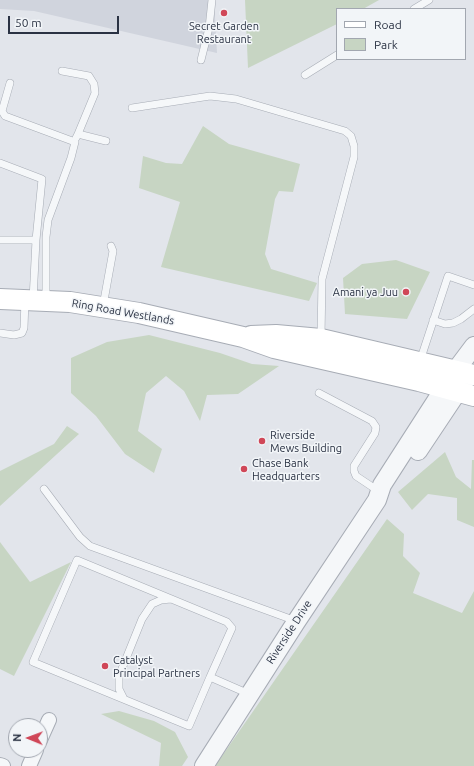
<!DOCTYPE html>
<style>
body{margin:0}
#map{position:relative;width:474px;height:766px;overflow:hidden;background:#e2e5eb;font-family:Ubuntu,sans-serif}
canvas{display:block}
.legend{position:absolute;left:336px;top:8px;width:130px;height:52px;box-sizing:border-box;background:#f2f5f8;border:1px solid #a2a7b0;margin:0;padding:5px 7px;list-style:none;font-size:12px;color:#2a3243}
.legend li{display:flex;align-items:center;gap:8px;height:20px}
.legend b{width:20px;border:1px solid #a2a7b0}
.north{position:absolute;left:8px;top:718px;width:40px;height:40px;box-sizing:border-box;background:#f2f5f8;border:1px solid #a2a7b0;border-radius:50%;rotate:271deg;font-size:11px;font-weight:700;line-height:16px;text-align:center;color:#2a3243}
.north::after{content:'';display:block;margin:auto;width:14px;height:18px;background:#d04758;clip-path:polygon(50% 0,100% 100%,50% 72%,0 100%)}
.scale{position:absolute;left:8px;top:16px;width:111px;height:18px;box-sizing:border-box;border:2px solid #2a3243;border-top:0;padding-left:5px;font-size:12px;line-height:14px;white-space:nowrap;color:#2a3243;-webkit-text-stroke:3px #f2f5f8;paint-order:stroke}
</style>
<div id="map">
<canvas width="474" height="766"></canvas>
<ul class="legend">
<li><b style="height:5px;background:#fff"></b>Road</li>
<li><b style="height:11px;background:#c7d5c3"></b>Park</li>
</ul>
<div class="north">N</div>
<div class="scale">50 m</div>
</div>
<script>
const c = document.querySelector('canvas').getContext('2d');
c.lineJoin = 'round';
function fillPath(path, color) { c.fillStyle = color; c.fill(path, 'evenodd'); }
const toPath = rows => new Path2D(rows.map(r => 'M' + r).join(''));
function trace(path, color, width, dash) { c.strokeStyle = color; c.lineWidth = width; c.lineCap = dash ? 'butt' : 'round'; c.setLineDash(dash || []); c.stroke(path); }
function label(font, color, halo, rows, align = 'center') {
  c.font = font + ' Ubuntu,sans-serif'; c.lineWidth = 3; c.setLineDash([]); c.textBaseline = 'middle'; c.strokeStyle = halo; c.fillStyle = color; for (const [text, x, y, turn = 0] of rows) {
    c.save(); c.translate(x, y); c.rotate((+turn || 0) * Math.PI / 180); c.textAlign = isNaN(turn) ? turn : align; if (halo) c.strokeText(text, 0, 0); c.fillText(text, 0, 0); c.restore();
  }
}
const built = toPath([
 [0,0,214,0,217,53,34,11,0,9]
]);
const green = toPath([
 [245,0,379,0,363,9,337,9,337,24,248,68],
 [203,126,229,144,300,164,293,192,279,191,275,199,265,254,271,269,317,283,309,301,161,267,180,202,139,188,143,156,166,163,182,164],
 [396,260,430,272,407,319,345,314,343,278,362,264],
 [149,335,220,353,252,364,279,366,238,394,207,395,200,421,184,391,166,376,146,393,138,431,162,449,154,473,125,454,96,416,71,393,71,358,107,342],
 [67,426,79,434,0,506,0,471,54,444],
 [445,452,456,477,471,489,472,460,474,460,474,527,457,520,457,498,428,494,412,510,398,492],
 [387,519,404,534,403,556,420,573,413,593,462,613,474,591,474,766,215,766],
 [0,542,30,582,71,562,14,676,0,669],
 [119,711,154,721,175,732,188,757,182,766,159,766,161,743,101,714]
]);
const service = toPath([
 [414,9,429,0],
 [201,60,209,28,212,0],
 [62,71,89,76,94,84,95,93,78,134],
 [305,75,337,55],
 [10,83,2,111,5,116,75,142,71,158,48,220,46,237,46,300],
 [132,108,210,96,236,99,345,131,351,136,354,146,354,157,322,279,321,337],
 [76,138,78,134,106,141],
 [0,163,42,179,36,240,33,300],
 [0,240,36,240],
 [103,306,113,251,111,246],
 [433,320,445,324,453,323,461,319,474,309],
 [0,333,14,335,22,333,24,328,25,300],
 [420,361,448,276,474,285],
 [319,393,372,421,376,427,375,433,354,466,354,471,356,476,380,492],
 [44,489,80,537,90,546,296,621],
 [210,677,189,726,33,662,77,560,227,622,232,628,210,677,249,694],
 [124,699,119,689,119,676,142,619,152,604,161,600,171,599]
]);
const minor = toPath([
 [40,740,49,720],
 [0,765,3,766],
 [29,766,36,750]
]);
const tertiary = toPath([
 [418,451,466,379],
 [204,766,296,622,377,500,382,485,456,370,474,346]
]);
const secondary = toPath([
 [0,299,70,302,139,313,243,337,274,348,419,381,474,396],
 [251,336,276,335,321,339,474,375]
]);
const markers = [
 [224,13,4,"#d04758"],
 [406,292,4,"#d04758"],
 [262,441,4,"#d04758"],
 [244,469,4,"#d04758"],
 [105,666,4,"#d04758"]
];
const poiNames = [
 ["Secret Garden",224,26,"center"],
 ["Restaurant",224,39,"center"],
 ["Amani ya Juu",398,292,"right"],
 ["Riverside",270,435],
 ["Mews Building",270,448],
 ["Chase Bank",252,463],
 ["Headquarters",252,476],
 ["Catalyst",113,660],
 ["Principal Partners",113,673]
];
const streetNames = [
 ["Ring Road Westlands",123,312,10],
 ["Riverside Drive",289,632,-57]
];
fillPath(built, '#d0d4dd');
fillPath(green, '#c7d5c3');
trace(service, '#a7acb5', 8);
trace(minor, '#a7acb5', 16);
trace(tertiary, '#a7acb5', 20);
trace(secondary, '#a7acb5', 22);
trace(service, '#f5f7f9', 7);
trace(minor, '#f5f7f9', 14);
trace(tertiary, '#f5f7f9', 18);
trace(secondary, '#fff', 20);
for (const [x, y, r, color] of markers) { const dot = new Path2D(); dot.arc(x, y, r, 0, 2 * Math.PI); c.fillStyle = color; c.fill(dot); trace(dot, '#f2f5f8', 1.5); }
label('11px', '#2a3243', '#f2f5f8', poiNames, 'left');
label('11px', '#2a3243', '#f2f5f8', streetNames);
</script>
